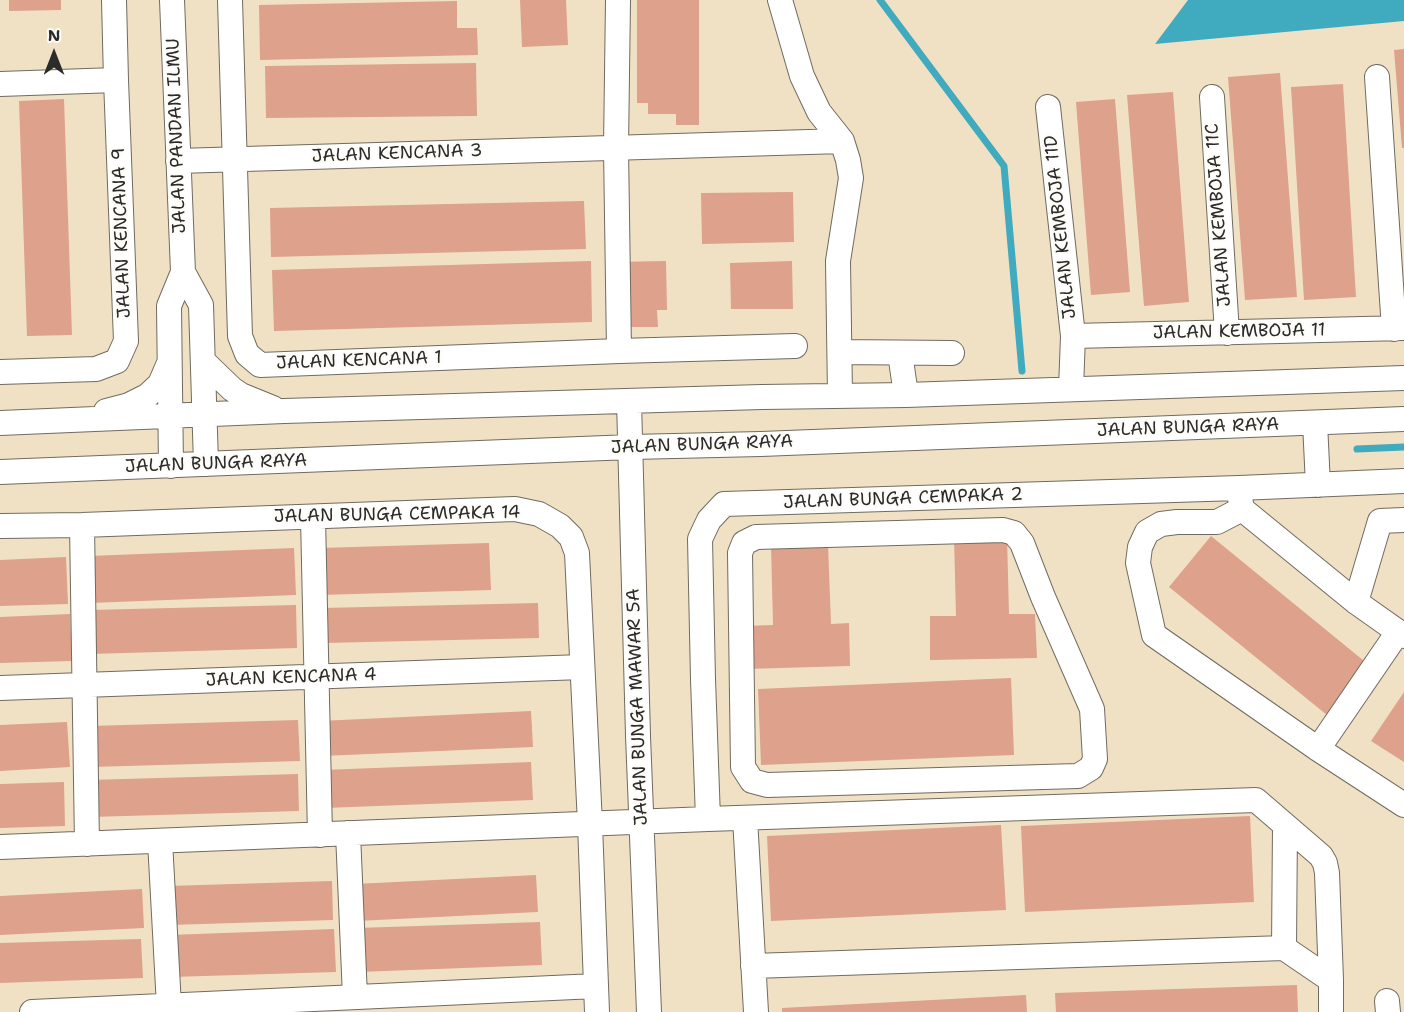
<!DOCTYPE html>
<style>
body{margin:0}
#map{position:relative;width:1404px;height:1012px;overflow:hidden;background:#f1e1c4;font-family:"Shantell Sans",sans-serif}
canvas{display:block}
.north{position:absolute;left:24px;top:24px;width:60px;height:60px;-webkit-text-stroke:4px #fdfcf7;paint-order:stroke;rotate:0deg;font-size:16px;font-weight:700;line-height:24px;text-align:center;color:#2b2b2b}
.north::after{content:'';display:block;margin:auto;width:21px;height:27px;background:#2b2b2b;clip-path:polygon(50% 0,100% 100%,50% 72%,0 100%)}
</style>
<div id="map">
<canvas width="1404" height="1012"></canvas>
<div class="north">N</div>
</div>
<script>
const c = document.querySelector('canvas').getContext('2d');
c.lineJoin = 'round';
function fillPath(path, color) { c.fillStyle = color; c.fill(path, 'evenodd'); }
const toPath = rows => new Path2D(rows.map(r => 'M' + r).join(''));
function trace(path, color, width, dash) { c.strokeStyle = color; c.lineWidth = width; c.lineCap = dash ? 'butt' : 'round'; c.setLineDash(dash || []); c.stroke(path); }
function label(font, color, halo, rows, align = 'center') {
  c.font = font + ' "Shantell Sans",sans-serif'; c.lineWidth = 4.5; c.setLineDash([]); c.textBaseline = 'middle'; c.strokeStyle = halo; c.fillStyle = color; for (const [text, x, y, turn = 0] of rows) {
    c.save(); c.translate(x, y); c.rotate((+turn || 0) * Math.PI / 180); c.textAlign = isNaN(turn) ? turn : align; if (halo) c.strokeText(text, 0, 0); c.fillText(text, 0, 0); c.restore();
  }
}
const water = toPath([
 [1188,0,1404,0,1404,21,1155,44]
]);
const stream = toPath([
 [880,0,1004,166,1022,371],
 [1357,449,1404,447]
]);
const building = toPath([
 [9,0,61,0,61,10,9,11],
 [520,0,566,0,568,45,522,47],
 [637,0,699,0,699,125,676,125,676,114,648,114,648,103,637,103],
 [457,1,457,28,477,28,478,55,260,60,259,5],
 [1404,49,1404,148,1402,148,1394,50],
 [476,63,477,116,266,118,265,66],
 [1280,73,1297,297,1245,300,1228,77],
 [1343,84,1356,297,1304,300,1291,87],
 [1173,92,1189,302,1144,306,1127,95],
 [64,99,72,335,27,336,19,101],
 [1115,99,1130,292,1091,295,1076,102],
 [793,192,794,242,702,244,701,193],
 [584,201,586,249,271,257,270,208],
 [591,261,592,322,274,331,272,270],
 [666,261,667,310,657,310,658,327,613,327,612,262],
 [792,261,793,309,731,309,730,263],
 [1007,536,1009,614,1035,614,1037,658,930,660,930,616,956,616,954,537],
 [1211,536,1369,665,1327,715,1169,587],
 [489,543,491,590,320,595,319,548],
 [828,544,831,624,849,623,850,666,745,669,744,626,773,625,771,545],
 [294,548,296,595,90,603,89,556],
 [66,557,68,604,0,606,0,560],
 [538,603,539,638,324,643,323,608],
 [296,605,297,648,90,654,89,610],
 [70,614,72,661,0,663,0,617],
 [1011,678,1014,755,761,765,758,689],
 [1404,692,1404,762,1371,741],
 [531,711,533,747,322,756,320,721],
 [298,720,300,761,91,767,90,726],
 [67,722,70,767,0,771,0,725],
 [531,762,533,800,325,808,323,770],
 [298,774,299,811,90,817,89,780],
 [64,782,65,826,0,828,0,784],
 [1250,816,1254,902,1025,912,1021,826],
 [1001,825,1006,910,771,921,767,836],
 [536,875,538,912,357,921,355,884],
 [332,881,333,920,169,925,168,886],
 [142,889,144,928,0,935,0,896],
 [540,922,542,965,359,972,357,928],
 [334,929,336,972,171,977,169,935],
 [141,939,143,978,0,983,0,943],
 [1297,985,1298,1012,1056,1012,1055,993],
 [1026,995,1027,1012,782,1012,782,1008]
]);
const minor = toPath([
 [230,0,240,336,247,354,260,365,619,351,795,346],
 [618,0,616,148,619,351],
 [780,0,802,76,819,112,842,141,848,160,851,178,838,261,840,395],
 [1377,77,1394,329],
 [0,84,116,80],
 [1212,97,1227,333],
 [1048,107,1073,336,1071,389],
 [178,161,842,141],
 [183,272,201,305,206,464],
 [1073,336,1404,328],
 [840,352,952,353],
 [900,353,906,395],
 [203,361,232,389,241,395,273,408],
 [0,372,96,369,117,361,126,341,116,80,114,0],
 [629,401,638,736,649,1012],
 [106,411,129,405,147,396,160,384,169,363],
 [0,423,284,411,762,397,906,395,1404,378],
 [1315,423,1318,485],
 [171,466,169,306,183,272,172,0],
 [0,472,631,447,761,444,1404,419],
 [1239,493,1242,509,1356,602,1404,636],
 [1242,509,1217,522,1177,522,1161,524,1147,532,1140,547,1138,563,1154,635,1318,749,1404,805],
 [313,517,320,835],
 [82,525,87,844],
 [0,526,82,525,515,509,539,514,560,526,571,537,577,553,590,824,597,1012],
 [1003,530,1014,533,1022,543,1043,597,1092,709,1095,759,1091,768,1078,776,767,785,752,781,743,767,740,553,744,543,756,537,1003,530],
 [1356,602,1380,521,1404,520],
 [0,688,582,667],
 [1318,749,1398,632],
 [745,818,756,1012],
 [708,819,703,679,700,539,709,520,724,504,1239,488,1404,481],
 [1285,825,1321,856,1325,863,1327,873,1331,980],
 [348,833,355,997],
 [160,841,169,1006],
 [0,847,708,819,1256,800,1285,825,1284,948],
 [753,966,1284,948,1331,980,1331,1012],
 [1387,1001,1388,1012],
 [32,1012,596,986]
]);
const streetNames = [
 ["JALAN PANDAN ILMU",177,136,-92],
 ["JALAN KENCANA 3",397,154,-2],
 ["JALAN KEMBOJA 11C",1219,215,-94],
 ["JALAN KEMBOJA 11D",1061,227,-96],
 ["JALAN KENCANA 9",122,233,-92],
 ["JALAN KEMBOJA 11",1239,332,-1],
 ["JALAN KENCANA 1",359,361,-2],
 ["JALAN BUNGA RAYA",1188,428,-2],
 ["JALAN BUNGA RAYA",702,445,-2],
 ["JALAN BUNGA RAYA",216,464,-2],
 ["JALAN BUNGA CEMPAKA 2",903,499,-2],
 ["JALAN BUNGA CEMPAKA 14",397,515,-1],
 ["JALAN KENCANA 4",291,678,-2],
 ["JALAN BUNGA MAWAR 5A",638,707,-92]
];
fillPath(water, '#40aabf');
trace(stream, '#40aabf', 7);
fillPath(building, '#dda18c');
trace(minor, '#706b61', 26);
trace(minor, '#fff', 24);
label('18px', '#2b2b2b', '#fdfcf7', streetNames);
</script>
